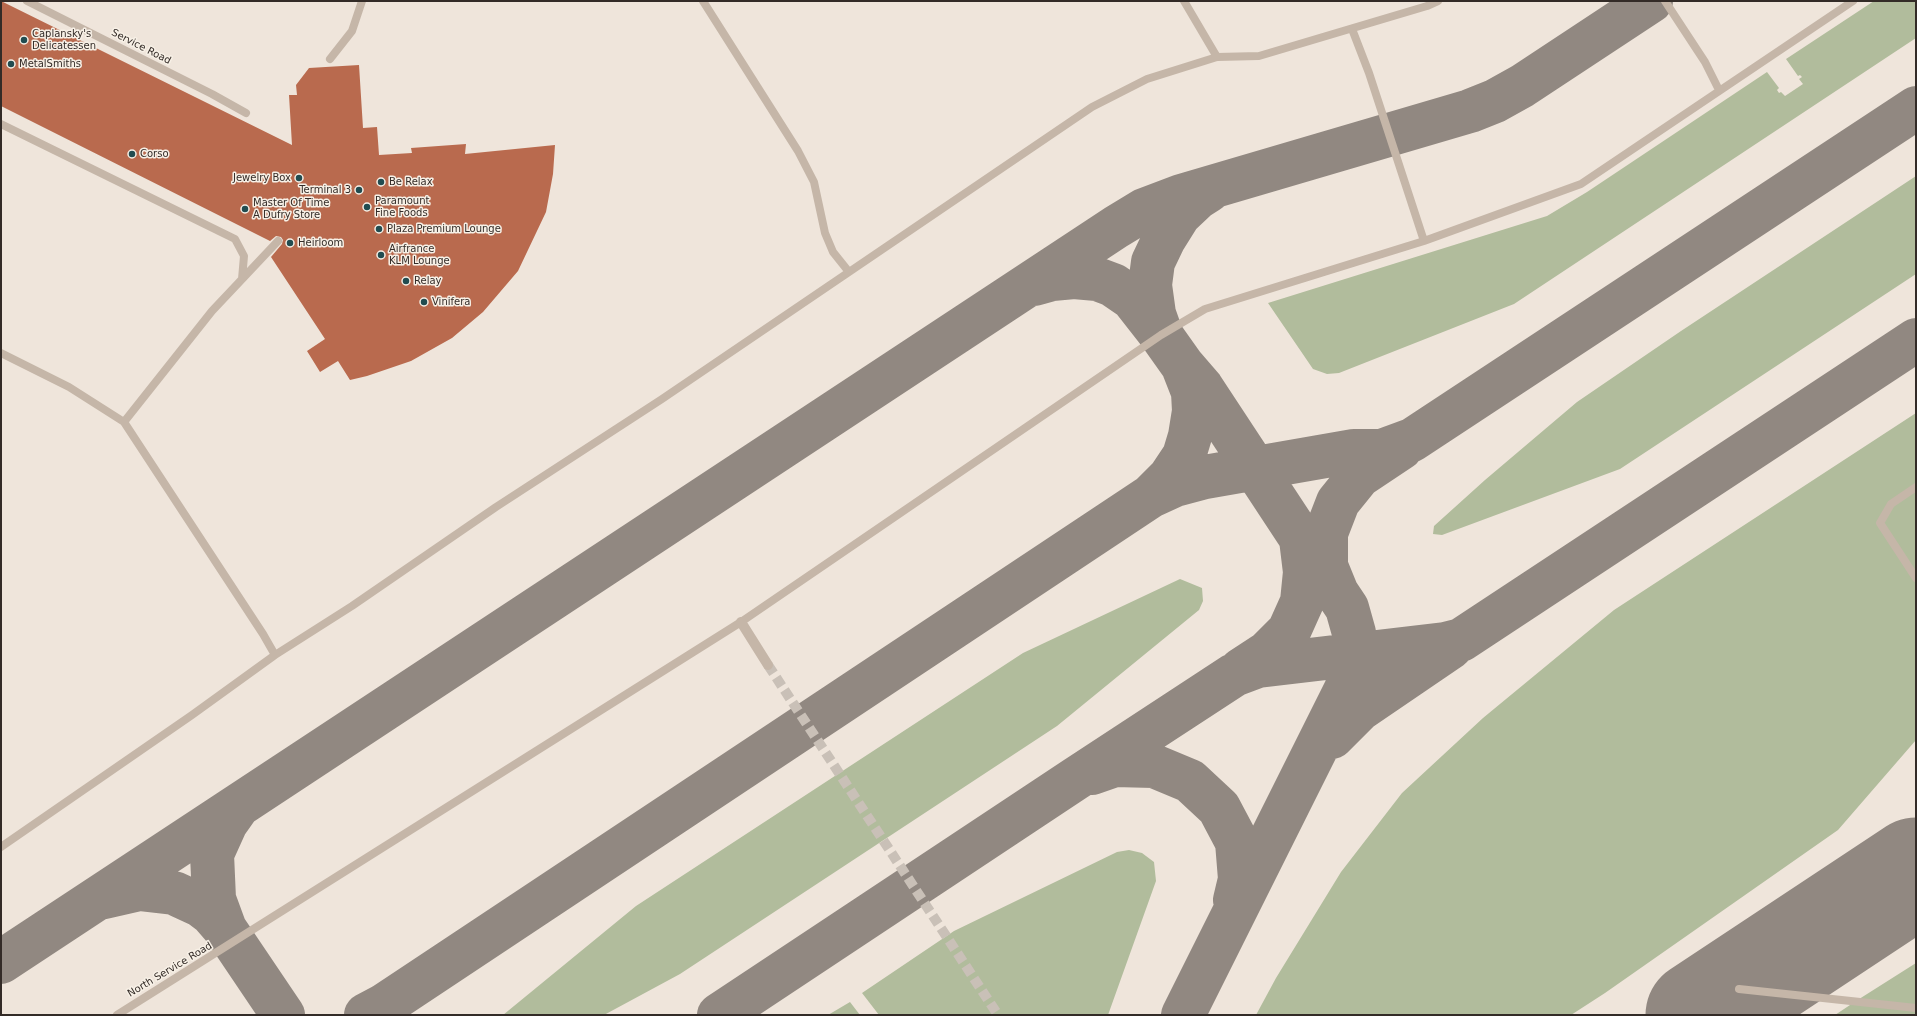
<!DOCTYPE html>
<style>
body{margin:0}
#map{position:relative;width:1917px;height:1016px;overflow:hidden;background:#efe5db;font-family:"DejaVu Sans",sans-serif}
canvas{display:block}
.frame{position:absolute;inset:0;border:2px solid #332b27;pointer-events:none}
</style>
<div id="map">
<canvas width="1917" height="1016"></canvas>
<div class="frame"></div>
</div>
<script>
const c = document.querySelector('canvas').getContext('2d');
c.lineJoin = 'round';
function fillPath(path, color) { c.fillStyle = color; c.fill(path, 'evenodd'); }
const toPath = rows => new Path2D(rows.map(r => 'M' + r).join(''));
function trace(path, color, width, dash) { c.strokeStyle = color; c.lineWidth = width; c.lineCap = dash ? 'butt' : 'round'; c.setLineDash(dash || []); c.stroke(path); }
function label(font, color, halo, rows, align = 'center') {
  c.font = font + ' "DejaVu Sans",sans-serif'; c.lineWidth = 3; c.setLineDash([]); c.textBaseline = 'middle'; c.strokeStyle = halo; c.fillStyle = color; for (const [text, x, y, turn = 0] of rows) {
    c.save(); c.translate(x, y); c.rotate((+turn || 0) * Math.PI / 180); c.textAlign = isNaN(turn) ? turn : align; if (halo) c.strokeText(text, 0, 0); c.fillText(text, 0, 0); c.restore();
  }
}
const green = toPath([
 [1874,1,1916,1,1916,38,1514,304,1339,373,1327,374,1313,369,1268,303,1547,216,1587,192,1767,72,1779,88,1777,90,1779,93,1781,92,1785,96,1803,84,1799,79,1802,77,1800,75,1798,76,1786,59],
 [1916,176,1916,274,1620,469,1442,535,1433,534,1434,526,1485,480,1577,402,1681,331],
 [1916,413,1916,740,1838,830,1605,993,1571,1015,1256,1015,1276,978,1341,872,1402,793,1483,718,1614,610],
 [1180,579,1202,588,1203,601,1199,610,1057,726,680,974,604,1015,503,1015,636,906,1023,653],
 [1129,850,1142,853,1154,862,1156,881,1108,1015,879,1015,862,993,954,931,1117,852],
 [1916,963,1916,1015,1835,1015,1856,1001],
 [850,1002,860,1015,828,1015]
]);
const taxiway = toPath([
 [1034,284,1052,279,1074,277,1097,279,1113,285,1132,298,1161,335,1183,366,1202,388,1329,581],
 [1161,334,1154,314,1150,285,1153,262,1164,239,1179,215,1197,198,1208,191],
 [1151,496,1170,477,1184,456,1190,436,1194,411,1193,392,1184,369],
 [1241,670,1267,653,1289,631,1302,602,1305,572,1301,539],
 [1332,737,1360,709,1451,647],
 [1092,773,1115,765,1154,766,1190,781,1219,808,1237,842,1240,879,1235,900],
 [104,897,139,889,174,893,200,905,212,914,225,929,283,1015],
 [1877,898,1916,861],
 [225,929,214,899,212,854,226,823,238,806],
 [1,962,1116,227,1144,210,1181,196,1470,111,1495,101,1522,86,1651,1],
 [366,1015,383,1006,1151,496,1175,485,1205,477,1354,451,1382,451,1412,440,1916,108],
 [719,1015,1075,779,1234,675,1258,666,1445,644,1461,640,1916,340],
 [1183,1015,1349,683,1355,655,1354,633,1347,608,1337,593,1326,566,1326,533,1338,502,1359,476,1401,448]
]);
const runway = toPath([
 [1700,1015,1916,872]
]);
const building = toPath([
 [1,1,292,145,289,95,297,95,296,85,309,68,359,65,363,128,377,127,379,155,412,153,411,148,466,144,465,154,555,145,553,174,546,212,518,271,483,312,452,338,411,361,367,376,350,380,338,361,320,372,307,351,325,339,271,257,282,244,283,240,281,237,276,236,270,241,1,106]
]);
const minorTunnel = toPath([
 [768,665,998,1015]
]);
const service = toPath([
 [27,1,212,94,246,113],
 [703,1,798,151,814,182,825,233,833,252,849,272],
 [1184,1,1217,57],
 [1665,1,1705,62,1719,90],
 [1352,29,1369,73,1424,241],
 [330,59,352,31,362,1],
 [1,124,235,239,244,256,242,279],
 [1,353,69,387,124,422,263,634,275,655],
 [124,422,212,311,278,241],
 [1916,487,1891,504,1880,523,1916,578],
 [1,847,192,715,275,655,352,606,496,507,662,399,1092,107,1147,79,1217,57,1259,56,1427,6,1438,1],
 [1739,989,1916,1008],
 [117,1015,741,622,1161,335,1205,309,1424,241,1581,184,1853,1]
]);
const minor = toPath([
 [741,622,768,665]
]);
const markers = [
 [24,40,4,"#214c50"],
 [11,64,4,"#214c50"],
 [132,154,4,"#214c50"],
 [299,178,4,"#214c50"],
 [381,182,4,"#214c50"],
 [359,190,4,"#214c50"],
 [367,207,4,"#214c50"],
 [245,209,4,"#214c50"],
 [379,229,4,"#214c50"],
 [290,243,4,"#214c50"],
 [381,255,4,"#214c50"],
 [406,281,4,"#214c50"],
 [424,302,4,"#214c50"]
];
const poiNames = [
 ["Caplansky's",32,34],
 ["Delicatessen",32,46],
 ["MetalSmiths",19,64],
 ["Corso",140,154],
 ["Jewelry Box",291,178,"right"],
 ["Be Relax",389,182],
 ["Terminal 3",351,190,"right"],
 ["Paramount",375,201],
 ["Fine Foods",375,213],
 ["Master Of Time",253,203],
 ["A Dufry Store",253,215],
 ["Plaza Premium Lounge",387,229],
 ["Heirloom",298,243],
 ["Airfrance",389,249],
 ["KLM Lounge",389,261],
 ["Relay",414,281],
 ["Vinifera",432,302]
];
const streetNames = [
 ["Service Road",141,47,27],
 ["North Service Road",170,970,-31]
];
fillPath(green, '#b1bc9c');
trace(taxiway, '#918881', 44);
trace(runway, '#918881', 109);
fillPath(building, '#b96a4e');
trace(minorTunnel, '#c9c0b7', 10, [10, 5]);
trace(service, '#c5b6a8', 8);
trace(minor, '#c5b6a8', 10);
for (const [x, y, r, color] of markers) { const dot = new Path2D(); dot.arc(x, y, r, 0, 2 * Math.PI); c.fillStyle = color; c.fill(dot); trace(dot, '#f7f0e6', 1.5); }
label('10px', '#332b27', '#f7f0e6', poiNames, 'left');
label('10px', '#332b27', '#f7f0e6', streetNames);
</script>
